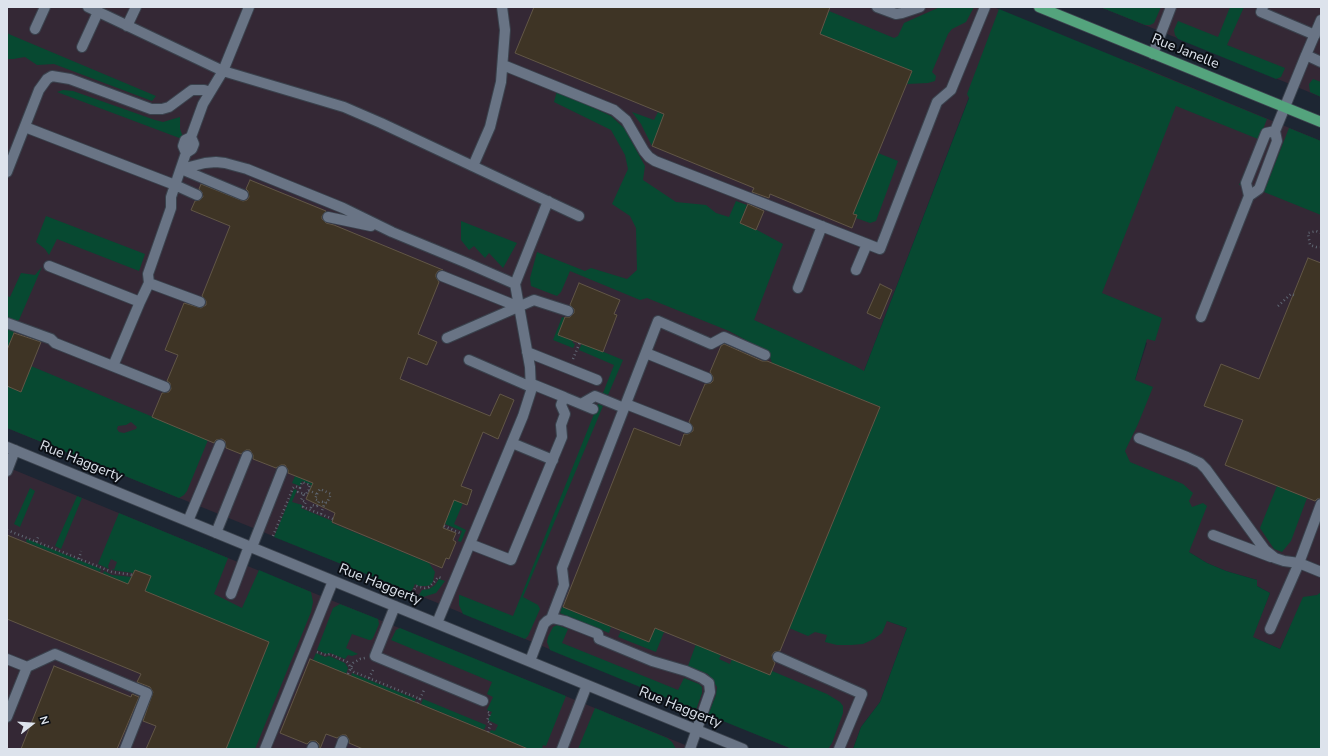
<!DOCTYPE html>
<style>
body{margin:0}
#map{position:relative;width:1328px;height:756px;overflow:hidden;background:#1d2633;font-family:"Nunito Sans",sans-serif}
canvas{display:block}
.frame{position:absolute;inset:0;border:8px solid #dde3ec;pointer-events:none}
.north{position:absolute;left:12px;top:704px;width:40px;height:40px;-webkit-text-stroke:3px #0b0f15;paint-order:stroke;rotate:73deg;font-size:11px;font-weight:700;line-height:16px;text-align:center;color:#dde3ec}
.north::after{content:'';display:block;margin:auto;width:14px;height:18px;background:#dde3ec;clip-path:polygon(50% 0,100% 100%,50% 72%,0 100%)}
</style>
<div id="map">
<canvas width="1328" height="756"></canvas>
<div class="frame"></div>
<div class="north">N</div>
</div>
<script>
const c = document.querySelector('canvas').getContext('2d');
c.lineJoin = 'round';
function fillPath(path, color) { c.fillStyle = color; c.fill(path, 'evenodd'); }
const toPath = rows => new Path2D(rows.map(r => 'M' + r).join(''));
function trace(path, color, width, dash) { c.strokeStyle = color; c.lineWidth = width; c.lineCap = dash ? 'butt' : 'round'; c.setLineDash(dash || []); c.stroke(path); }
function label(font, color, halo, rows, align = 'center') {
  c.font = font + ' "Nunito Sans",sans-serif'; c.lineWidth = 4; c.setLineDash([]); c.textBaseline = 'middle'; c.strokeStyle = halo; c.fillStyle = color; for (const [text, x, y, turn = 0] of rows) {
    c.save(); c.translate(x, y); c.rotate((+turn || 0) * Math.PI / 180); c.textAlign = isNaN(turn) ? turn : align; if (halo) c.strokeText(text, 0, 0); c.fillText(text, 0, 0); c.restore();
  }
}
const industrial = toPath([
 [7,7,994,7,1002,11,864,371,916,423,825,642,887,621,907,628,880,702,861,727,853,749,792,749,423,597,7,428],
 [1100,7,1321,7,1321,97,1239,63],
 [1130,62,1321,141,1321,622,1292,623,1280,649,1252,637,1270,593,1257,586,1257,580,1226,571,1207,563,1189,552,1115,442,1147,343,1086,295],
 [7,467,228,558,695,749,7,749]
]);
const green = toPath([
 [940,7,974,7,966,22,952,29,948,34,932,72,936,76,935,81,928,83,907,84,912,71,820,34,829,11,894,38,898,36,904,23],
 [1100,7,1161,7,1154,23,1150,25,1145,25],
 [1230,7,1244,7,1227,45,1285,68,1281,77,1276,79,1178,39,1175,35,1174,30,1178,21,1218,37],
 [999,9,1267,119,1241,185,1239,185,1258,139,1176,106,1102,293,1162,318,1155,341,1147,339,1135,380,1153,387,1138,424,1125,451,1130,462,1183,484,1193,493,1189,501,1192,507,1203,503,1207,506,1189,552,1207,563,1226,571,1257,580,1257,586,1270,593,1253,637,1280,649,1303,597,1317,595,1321,592,1321,749,853,749,861,727,880,702,907,628,887,621,882,633,874,639,863,644,851,645,837,645,825,642,827,635,815,632,808,636,789,628,880,407,772,363,768,352,729,331,647,298,640,300,570,271,561,292,557,296,531,286,530,278,537,252,585,271,591,268,627,279,637,270,636,228,630,216,612,204,628,169,625,155,611,130,554,102,557,91,611,116,624,128,645,166,643,180,676,202,706,205,716,213,729,217,736,201,747,205,740,223,757,230,783,244,754,320,855,366,864,371,969,98,967,94],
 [7,33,11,35,156,96,152,101,54,64,37,65,25,57,13,59,7,59],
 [1313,79,1321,82,1321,97,1310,92,1309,84],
 [63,90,73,91,155,120,163,122,180,117,180,129,183,137,182,139,57,92],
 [632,112,654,120,658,112,664,115,652,146,641,124],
 [1289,128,1321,141,1321,215,1264,192],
 [878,153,898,161,876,221,870,223,856,218,857,215,853,214],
 [46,216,145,254,139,271,57,239,49,255,45,249,36,242],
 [461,221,517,243,503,268,489,253,485,258,474,246,469,250,461,240],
 [42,267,19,320,17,321,7,317,7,296,10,297,21,273,35,275],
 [562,317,565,318,573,343,575,344,573,348,553,340],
 [7,326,15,330,7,350],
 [582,343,623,360,608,395,603,393,614,365,579,350],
 [31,366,208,440,187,491,184,495,179,498,7,428,7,386,21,392],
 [131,422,137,427,136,429,124,433,119,432,117,429,118,426,126,425],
 [598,404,603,406,523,597,538,605,540,609,528,636,525,639,463,614,459,605,459,595,460,595,513,616],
 [295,476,319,486,316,491,310,488,311,485,302,481,300,486,292,483],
 [1277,486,1307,498,1291,541,1282,552,1274,549,1260,528],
 [30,488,35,491,20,527,14,524],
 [294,489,297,490,292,502,302,505,301,508,332,521,332,523,429,563,435,572,433,581,431,585,426,586,419,586,415,584,411,592,274,537],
 [77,496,82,498,61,549,55,546],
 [454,500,463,503,454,524,466,530,461,542,458,541,462,531,445,524],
 [119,513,228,558,214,594,242,608,259,570,311,592,313,602,311,612,255,749,226,749,269,642,103,574,104,571,112,575,132,577,146,588,151,577,135,570,133,573,112,570,113,569,114,570,117,562,111,559,108,566,109,569,98,564],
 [27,539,101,569,100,572,26,542],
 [439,579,445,581,436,593,423,597,419,595,422,590,429,589,435,585],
 [340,604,378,619,379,624,373,638,371,640,369,640,352,634,346,648,358,654,352,656,348,655,345,659,330,653,326,654,317,650,333,608],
 [562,607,611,627,609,633,560,613],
 [557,625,568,629,562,643,678,690,684,678,699,684,702,687,702,693,696,710,550,650,547,642,548,637,553,627],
 [400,628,566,696,546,746,543,745,542,749,529,749,489,733,491,730,495,731,498,725,488,720,492,712,487,710,493,697,487,694,492,682,391,640,396,630],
 [655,628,664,632,656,652,618,637,621,631,649,642],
 [696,644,721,655,719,659,730,664,732,659,770,675,772,671,827,694,840,702,843,706,843,713,832,743,828,749,792,749,708,715,716,695,717,687,708,674,688,666],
 [316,653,325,657,329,656,345,663,348,668,346,674,313,660],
 [352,673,416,699,414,702,351,676],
 [423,699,486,725,484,730,421,704],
 [595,708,667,738,672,742,676,749,578,749]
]);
const building = toPath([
 [534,7,830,7,820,34,912,71,853,214,857,215,852,228,770,194,769,198,752,192,754,188,652,146,664,114,515,53,534,7],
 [250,180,326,211,322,216,322,219,326,223,334,225,443,270,438,271,436,274,436,277,439,282,418,334,437,342,427,365,408,357,400,379,490,416,500,394,514,400,498,439,483,432,461,486,472,490,467,505,454,500,443,528,456,533,453,540,456,542,449,559,446,558,442,568,332,522,335,513,306,499,313,483,288,473,288,470,285,465,281,465,276,468,253,459,253,455,250,450,246,450,241,454,226,448,225,441,222,439,216,440,214,443,152,417,162,393,169,392,171,389,170,383,167,381,178,355,165,350,184,303,201,308,206,305,206,301,202,296,230,226,191,210,195,201,200,200,203,197,202,192,199,189,201,184,243,201,247,200,249,197,248,191,246,189,250,180],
 [748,204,764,211,756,230,740,223,748,204],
 [1308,258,1321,263,1321,498,1317,499,1315,501,1225,465,1243,420,1204,406,1221,364,1259,379,1308,258],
 [579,283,620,300,614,314,617,315,603,352,558,335,565,317,570,317,574,313,574,309,570,305,579,283],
 [880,284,892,290,880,319,867,313,880,284],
 [14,333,41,342,21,392,7,386,7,350,14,333],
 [724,344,762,361,767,361,880,407,780,651,774,652,772,655,773,660,775,663,770,675,655,628,649,642,563,607,634,428,680,446,684,434,688,434,693,431,693,427,689,422,705,384,711,383,713,381,713,377,710,372,721,346,724,344],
 [7,535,128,584,135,570,151,576,145,591,269,642,226,749,146,749,156,726,143,721,153,692,150,687,137,682,141,674,7,619,7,535],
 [310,659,488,732,528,749,363,749,349,743,349,740,346,735,342,735,337,738,326,734,320,749,319,749,319,744,316,741,310,741,307,744,280,733,310,659],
 [54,666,131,697,132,694,139,697,117,749,21,749,54,666]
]);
const path = toPath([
 [1321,233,1316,231,1308,233,1310,245,1316,247,1321,247],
 [1278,306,1291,294,1294,295],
 [573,359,580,342],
 [300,488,302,482,310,485,308,490],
 [304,494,306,495,308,490,317,494,315,499,319,501,317,506,312,505,310,510],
 [317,494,320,489,331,494,327,503,319,501],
 [321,514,325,502],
 [444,526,460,533,459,535],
 [7,530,112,572,133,575],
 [273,536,293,488,295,486,300,488,298,492,304,494,301,500,306,502,303,507,333,519],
 [36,542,39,535],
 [79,559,81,551],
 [413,593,416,586,425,588,429,587,435,581,438,577,441,578,442,576],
 [317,652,326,655,330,654,347,662,354,672,420,699,418,703],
 [348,674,353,663,360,659,365,658],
 [369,678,374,668],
 [420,699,424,690],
 [488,712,490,713,487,721,491,723,488,732]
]);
const minor = toPath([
 [88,7,223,71,203,104,191,137,185,140,183,146,186,153,192,149,194,144,191,137],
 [249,7,223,71,344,107,381,123,579,216],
 [877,7,896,14,902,13,920,7],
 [1263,7,1261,12,1315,35],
 [127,26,136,7],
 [35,29,45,7],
 [82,47,98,12],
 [1153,54,1171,7],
 [1306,55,1321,20],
 [503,65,614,110,626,120,644,151,649,157,655,161,880,249,937,102,951,90,985,7],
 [25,127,175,185,197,195],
 [1275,131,1266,133,1246,183,1249,196,1259,189,1277,141,1275,131,1306,55,1321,62],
 [473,166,490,127,501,82,505,30,502,7],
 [181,169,205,163,216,162,225,163,247,169,343,208,392,232,467,263,515,284,530,367,531,391,523,416,437,623],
 [181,169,243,195],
 [7,172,39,90,47,79,52,76,70,79,151,109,162,109,169,107,192,90,204,90,210,92],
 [328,217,371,226],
 [49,266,140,302,113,366],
 [856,270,867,244],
 [442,276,519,307],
 [149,283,200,302],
 [515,284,548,201],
 [798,288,822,226],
 [140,302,149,283,148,274,171,208,171,197,186,153],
 [1201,317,1249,196],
 [7,323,51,339,55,343,165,387],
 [447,338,534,300,568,311],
 [527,352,597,380],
 [646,353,707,378],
 [469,360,531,387],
 [564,397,593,409],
 [581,404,595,396,624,408],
 [626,404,687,428],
 [1139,438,1187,457,1200,463,1206,469,1265,550,1275,558,1284,561,1299,563,1321,572],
 [512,443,553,460],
 [7,447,743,749],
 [7,471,15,450],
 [188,521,220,445],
 [216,533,247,456],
 [1213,535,1271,557],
 [470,544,511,560,562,437,561,425,565,414,561,405,564,397,532,384],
 [252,547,282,471],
 [231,594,249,546],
 [395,606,375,656,483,701],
 [551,619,564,585,562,568,658,321,711,344,724,337,765,355],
 [1270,629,1299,563,1321,504],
 [778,657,862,694,839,749],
 [7,659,27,667,7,717],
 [530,661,544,624,547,621,552,618,565,621,598,634,599,639,652,661,686,671,702,678,709,683,710,692,690,749],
 [27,667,55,654,147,693,125,749],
 [265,749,333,581],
 [312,749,313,747],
 [340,749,343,741],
 [562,749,587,685]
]);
const major = toPath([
 [1039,7,1321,122]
]);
const streetNames = [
 ["Rue Janelle",1185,52,22],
 ["Rue Haggerty",81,462,22],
 ["Rue Haggerty",380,585,22],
 ["Rue Haggerty",680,708,22]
];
fillPath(industrial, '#342835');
fillPath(green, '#074931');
fillPath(building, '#3e3425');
trace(building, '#615646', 1);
trace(minor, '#3a424d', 12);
trace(major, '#3a424d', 12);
trace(path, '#606874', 2.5, [1, 3]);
trace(minor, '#697485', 10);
trace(major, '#54a47d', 10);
label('14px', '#dde3ec', '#0b0f15', streetNames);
</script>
